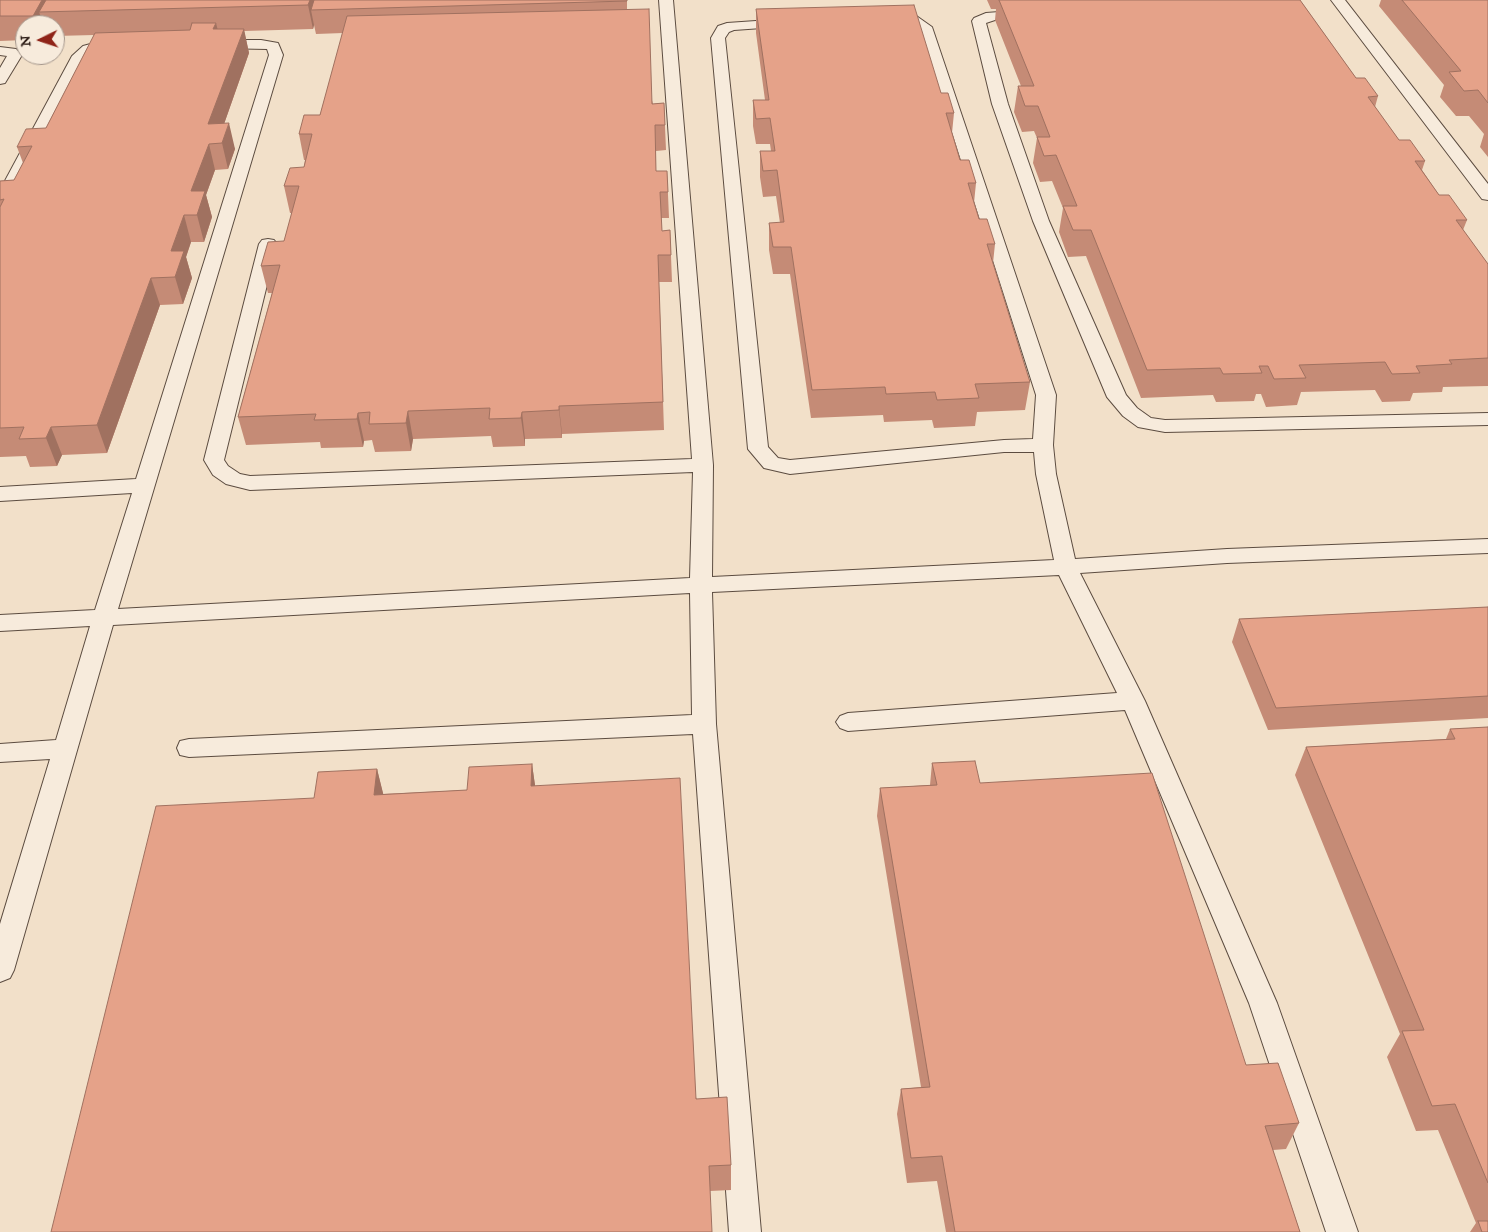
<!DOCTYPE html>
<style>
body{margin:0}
#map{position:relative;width:1488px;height:1232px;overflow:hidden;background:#f2e0c9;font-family:"IM FELL DW Pica",serif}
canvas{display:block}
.north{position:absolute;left:15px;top:15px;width:50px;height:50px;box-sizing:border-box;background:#f7ebdc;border:1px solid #a5978c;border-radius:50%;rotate:266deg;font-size:14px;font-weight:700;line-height:20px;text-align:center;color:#2a1a13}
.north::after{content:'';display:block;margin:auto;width:18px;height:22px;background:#8f2418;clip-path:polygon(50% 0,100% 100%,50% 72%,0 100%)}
</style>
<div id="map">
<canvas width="1488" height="1232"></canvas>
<div class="north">N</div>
</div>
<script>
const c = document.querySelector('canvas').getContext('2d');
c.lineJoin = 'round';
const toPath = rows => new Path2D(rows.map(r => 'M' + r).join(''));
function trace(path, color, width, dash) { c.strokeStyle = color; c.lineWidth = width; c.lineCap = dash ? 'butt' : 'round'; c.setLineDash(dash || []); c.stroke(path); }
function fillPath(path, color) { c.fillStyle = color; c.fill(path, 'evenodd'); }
const service = toPath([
 [659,0,673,0,713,465,712,577,1054,560,1036,474,1034,452,1004,452,790,474,764,468,748,449,711,38,718,26,727,23,785,19,790,20,792,23,790,26,734,30,729,32,725,38,768,447,778,458,790,460,1004,440,1033,439,1036,395,919,29,907,22,884,19,882,16,884,13,889,12,915,15,932,27,1056,395,1053,445,1056,474,1075,559,1227,549,1488,539,1488,553,1227,563,1080,573,1145,701,1277,1003,1358,1232,1326,1232,1249,1003,1125,710,848,731,840,728,836,722,840,716,848,713,1117,693,1059,575,712,592,716,724,761,1232,729,1232,693,734,189,757,180,755,177,748,180,741,189,739,692,715,690,593,113,625,14,970,10,978,0,982,0,924,50,759,0,762,0,744,56,740,90,626,0,631,0,615,95,610,132,493,0,501,0,487,136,479,269,55,267,49,217,48,212,47,210,44,212,41,217,40,261,40,278,43,283,55,118,609,690,578,693,472,250,490,226,484,213,475,204,460,259,244,262,240,268,239,274,240,277,244,224,460,228,466,240,474,250,476,692,459,659,0],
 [1331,0,1345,0,1488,184,1488,200,1482,199,1331,0],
 [1026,10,1031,11,1033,14,1031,17,998,19,986,23,1008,104,1049,221,1126,395,1137,408,1151,418,1165,420,1488,413,1488,425,1165,432,1138,427,1123,416,1107,397,1033,221,992,104,972,21,974,18,986,13,1026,10],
 [98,42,115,42,120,43,122,46,120,49,115,50,93,52,85,58,8,205,6,209,0,210,0,190,72,56,83,46,98,42],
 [0,47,16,49,22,55,5,83,0,84,0,68,7,56,0,55,0,47]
]);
const wall = toPath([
 [0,0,627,0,627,9,653,104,664,103,666,150,656,151,656,171,667,171,669,218,661,218,662,231,670,230,672,282,659,282,664,430,562,434,562,438,525,439,525,446,493,447,491,436,413,439,411,451,375,452,372,440,364,441,363,447,321,448,320,442,246,445,238,417,272,293,268,293,261,266,284,241,292,213,290,213,284,186,304,167,305,160,304,160,299,134,320,115,343,33,316,34,314,25,313,29,244,31,249,53,224,124,235,149,228,169,215,170,206,195,212,217,204,242,191,242,186,257,192,278,183,304,160,305,107,453,62,455,57,466,30,467,26,456,0,457,0,181,14,180,23,163,17,147,46,128,94,35,55,36,55,25,25,25,25,40,0,41],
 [987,0,1300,0,1356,78,1378,96,1375,107,1399,140,1425,161,1422,170,1439,195,1467,220,1463,230,1488,264,1488,386,1443,387,1442,392,1413,393,1410,401,1382,402,1375,390,1301,392,1297,405,1266,407,1261,394,1256,394,1254,401,1216,402,1213,395,1141,398,1086,256,1068,257,1059,232,1063,208,1052,181,1040,182,1033,163,1037,138,1034,131,1022,132,1014,112,1018,86,1021,86,995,20,996,9,991,9],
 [1381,0,1488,0,1488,157,1480,147,1484,134,1469,116,1456,116,1440,97,1444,85,1379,6],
 [756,9,941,93,954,113,952,133,960,160,976,183,974,203,979,219,995,244,993,263,1030,382,1025,410,977,412,975,426,934,428,932,420,884,422,883,415,811,418,790,274,773,274,769,250,769,223,780,223,776,196,763,197,760,177,760,151,771,151,770,144,756,144,753,126,753,100,765,100,756,33],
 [1488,607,1488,718,1268,730,1232,642,1239,619],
 [1488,727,1488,1232,1470,1232,1476,1223,1438,1130,1416,1131,1387,1057,1400,1034,1295,775,1306,747,1446,739,1450,729],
 [932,763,980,783,1246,1065,1299,1123,1286,1149,1273,1150,1300,1232,946,1232,937,1181,907,1183,897,1114,901,1089,921,1087,877,816,880,788,930,785],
 [532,764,535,786,731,1165,731,1190,710,1191,314,798,377,769,383,794,467,790]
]);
const shadedWall = toPath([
 [42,0,63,0,39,12,44,25,36,25,33,16],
 [310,0,321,0,311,10,314,25,313,29,308,5],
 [216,23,222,47,213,29],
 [244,29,249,53,217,144,208,124],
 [229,123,235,149,228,169,222,143],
 [209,144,215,170,206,195,212,217,204,242,197,215,191,191],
 [184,215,191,242,186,257,192,278,183,304,175,277,171,251],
 [151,278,160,305,107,453,97,425],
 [559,406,562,434,562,438,559,410],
 [408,411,413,439,411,451,406,423],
 [522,412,525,439,525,446,521,418],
 [358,413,364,441,363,447,357,419],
 [51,427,62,455,57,466,46,438],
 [532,764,536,792,531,786],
 [377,769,384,797,374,795]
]);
const building = toPath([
 [0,0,42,0,33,16,0,16,0,0],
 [46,0,310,0,308,5,39,12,46,0],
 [314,0,627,0,627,1,311,10,314,0],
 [999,0,1300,0,1356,78,1365,78,1378,96,1368,97,1399,140,1410,140,1425,161,1415,161,1439,195,1449,195,1467,220,1456,220,1488,264,1488,358,1449,360,1452,364,1416,366,1420,373,1392,374,1385,362,1299,365,1306,378,1274,379,1268,366,1259,366,1262,373,1223,374,1220,368,1147,370,1091,230,1073,230,1063,206,1077,206,1056,155,1044,156,1037,137,1050,137,1038,106,1025,106,1018,86,1034,86,999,0],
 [1402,0,1488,0,1488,103,1478,90,1464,91,1449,72,1461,71,1402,0],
 [914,5,941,93,948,93,954,113,946,113,960,160,969,160,976,183,968,183,979,219,987,219,995,244,987,244,1030,382,975,384,979,398,937,400,935,392,886,394,885,387,812,390,791,247,773,247,769,223,784,222,777,170,763,171,760,151,775,151,770,118,756,119,753,100,769,100,756,9,914,5],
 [649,9,652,104,664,103,665,125,655,125,656,171,667,171,668,192,660,192,662,231,670,230,671,255,658,255,663,402,559,406,559,410,522,412,521,418,489,419,490,408,408,411,406,423,369,424,370,412,358,413,357,419,314,420,316,414,238,417,280,265,261,266,268,242,284,241,299,186,284,186,290,168,304,167,312,134,299,134,304,115,320,115,347,16,649,9],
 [192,23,216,23,213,29,244,29,208,124,229,123,222,143,209,144,191,191,205,191,197,215,184,215,171,251,184,251,175,277,151,278,97,425,51,427,46,438,19,439,24,427,0,428,0,207,4,199,0,200,0,181,14,180,32,146,17,147,26,129,46,128,95,33,190,30,192,23],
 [1488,607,1488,696,1276,708,1239,619,1488,607],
 [1488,727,1488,1183,1455,1104,1432,1106,1402,1031,1424,1030,1306,747,1455,739,1450,729,1488,727],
 [975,761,980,783,1152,773,1246,1065,1278,1063,1299,1123,1265,1126,1300,1232,955,1232,942,1156,911,1158,901,1089,930,1087,880,788,937,785,932,763,975,761],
 [532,764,531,786,680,778,696,1099,727,1097,731,1165,709,1166,712,1232,51,1232,156,806,314,798,318,772,377,769,374,795,467,790,469,767,532,764],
 [1478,1221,1488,1221,1488,1232,1482,1232,1478,1221]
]);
trace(service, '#5c4c40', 2);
fillPath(service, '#f7ebdc');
fillPath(wall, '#c58b76');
fillPath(shadedWall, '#a07160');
fillPath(building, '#e5a289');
trace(building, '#a07160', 1);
</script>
